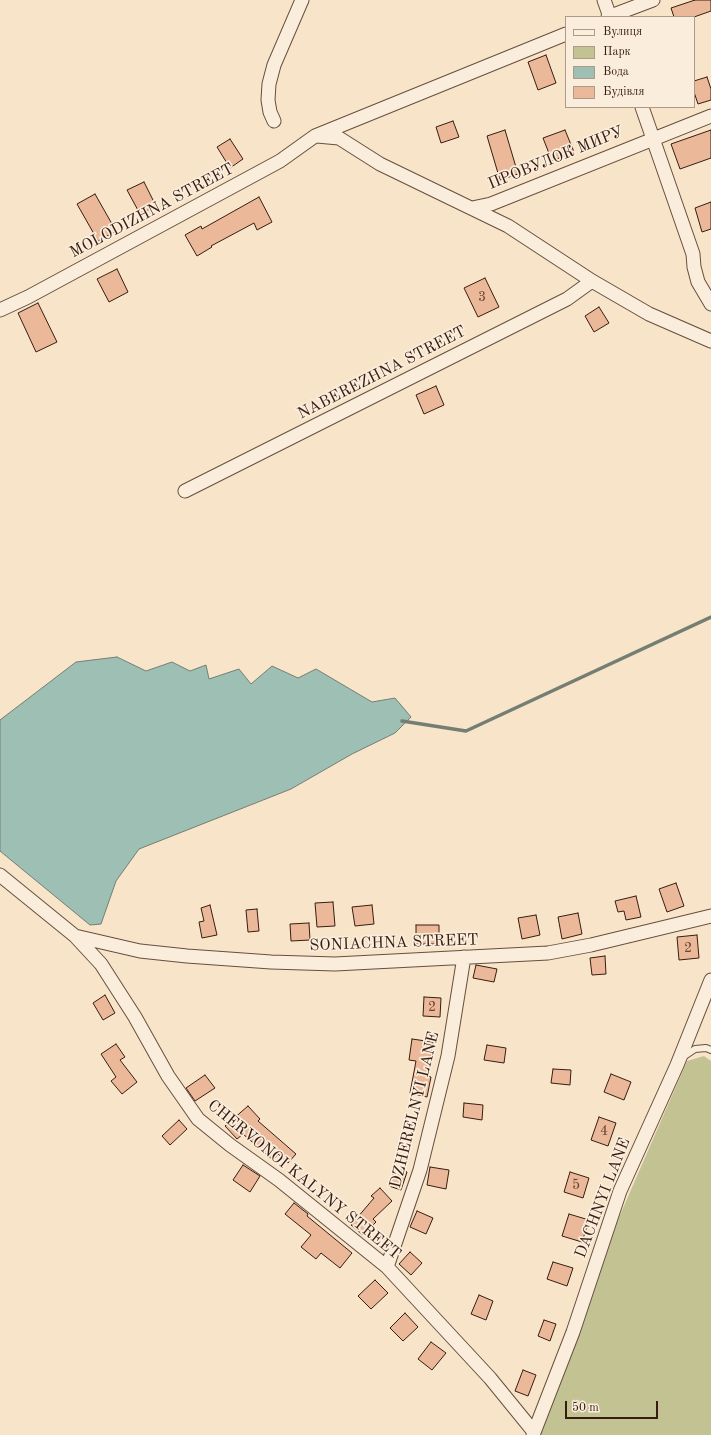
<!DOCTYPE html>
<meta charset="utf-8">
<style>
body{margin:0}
#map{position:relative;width:711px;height:1435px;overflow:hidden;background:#f7e4c9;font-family:"Old Standard TT",serif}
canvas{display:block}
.legend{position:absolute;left:565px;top:16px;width:130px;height:92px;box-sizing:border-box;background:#faeddc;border:1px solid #ac9a8b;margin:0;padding:5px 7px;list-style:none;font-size:12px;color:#371d11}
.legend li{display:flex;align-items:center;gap:8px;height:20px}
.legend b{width:20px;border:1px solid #ac9a8b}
.scale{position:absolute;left:565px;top:1401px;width:93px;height:18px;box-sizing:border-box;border:2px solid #371d11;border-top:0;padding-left:5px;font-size:12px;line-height:14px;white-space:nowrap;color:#371d11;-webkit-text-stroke:3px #faeddc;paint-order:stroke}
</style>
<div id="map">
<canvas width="711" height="1435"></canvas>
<ul class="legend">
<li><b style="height:5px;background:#faeddc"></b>Вулиця</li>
<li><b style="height:11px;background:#c2c293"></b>Парк</li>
<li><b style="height:11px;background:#9dbfb4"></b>Вода</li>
<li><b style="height:11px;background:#ecb89a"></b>Будівля</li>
</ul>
<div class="scale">50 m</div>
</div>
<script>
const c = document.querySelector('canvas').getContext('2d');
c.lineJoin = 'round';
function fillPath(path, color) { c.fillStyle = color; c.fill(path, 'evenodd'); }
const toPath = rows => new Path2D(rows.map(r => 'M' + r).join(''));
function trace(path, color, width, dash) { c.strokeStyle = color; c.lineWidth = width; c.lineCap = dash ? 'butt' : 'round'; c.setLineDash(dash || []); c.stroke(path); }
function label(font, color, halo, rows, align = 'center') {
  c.font = font + ' "Old Standard TT",serif'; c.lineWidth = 3.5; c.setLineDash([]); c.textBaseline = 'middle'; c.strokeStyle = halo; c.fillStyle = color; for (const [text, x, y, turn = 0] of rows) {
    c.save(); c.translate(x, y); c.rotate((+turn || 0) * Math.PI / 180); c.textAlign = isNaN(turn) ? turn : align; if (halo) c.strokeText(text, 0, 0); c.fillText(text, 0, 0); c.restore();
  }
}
const green = toPath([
 [704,1056,711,1061,711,1435,539,1435,614,1229,687,1061]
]);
const water = toPath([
 [117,657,146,671,172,662,190,671,206,665,209,679,239,669,251,684,272,666,298,678,316,669,372,702,395,698,411,717,395,733,352,754,291,789,139,849,116,881,101,924,90,925,0,851,0,720,76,662,117,657]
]);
const stream = toPath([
 [402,721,466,731,711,617]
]);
const building = toPath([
 [695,0,711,0,711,11,694,17,674,17,671,8,695,0],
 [546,55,556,83,538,90,528,62,546,55],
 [707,77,711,89,711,100,698,104,694,92,694,81,707,77],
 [453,121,459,137,441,143,436,127,453,121],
 [505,130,518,174,500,180,487,136,505,130],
 [565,130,574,152,552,161,543,138,565,130],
 [711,130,711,158,680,169,671,144,711,130],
 [230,139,243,159,230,168,217,147,230,139],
 [144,182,156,206,140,214,127,190,144,182],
 [95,194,116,231,98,241,77,204,95,194],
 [259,197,272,222,257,230,254,223,211,246,212,247,197,256,185,235,201,226,202,229,259,197],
 [711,202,711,229,702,232,695,208,711,202],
 [117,269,128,292,109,302,97,279,117,269],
 [485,278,499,307,478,317,464,288,485,278],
 [38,303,57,342,36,352,18,313,38,303],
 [599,307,609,323,594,332,585,316,599,307],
 [436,386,444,405,424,414,416,395,436,386],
 [676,883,684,906,667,912,659,889,676,883],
 [636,896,641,917,626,920,624,911,618,912,615,901,636,896],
 [333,902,335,926,317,927,315,903,333,902],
 [210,905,217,935,202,938,199,922,204,921,201,908,210,905],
 [372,905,374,924,355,926,352,907,372,905],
 [257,909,259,931,248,932,246,910,257,909],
 [578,913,582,934,562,939,558,917,578,913],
 [536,915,540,935,522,939,518,918,536,915],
 [309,923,310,940,291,941,290,924,309,923],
 [416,925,439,925,439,944,416,944,416,925],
 [697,935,699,958,679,960,677,937,697,935],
 [605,956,606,974,592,975,590,958,605,956],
 [476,965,497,969,494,982,473,978,476,965],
 [105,995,115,1013,103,1020,93,1003,105,995],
 [424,997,441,998,440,1017,423,1016,424,997],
 [412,1039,433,1042,428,1076,431,1077,427,1097,410,1093,416,1061,409,1060,412,1039],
 [116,1044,125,1057,120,1060,137,1082,122,1094,111,1081,116,1077,101,1054,116,1044],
 [487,1045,506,1048,504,1063,484,1060,487,1045],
 [553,1069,571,1070,570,1085,551,1083,553,1069],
 [611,1074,631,1082,624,1100,604,1092,611,1074],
 [205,1075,215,1088,195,1101,186,1088,205,1075],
 [464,1103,483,1105,482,1120,463,1117,464,1103],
 [248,1106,260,1119,258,1121,296,1154,288,1163,278,1154,273,1160,243,1134,237,1139,225,1126,248,1106],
 [599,1117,616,1123,608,1146,591,1140,599,1117],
 [179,1120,187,1129,170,1145,162,1136,179,1120],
 [243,1165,260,1176,250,1192,233,1180,243,1165],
 [430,1167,449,1170,446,1189,427,1185,430,1167],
 [395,1168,407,1172,401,1190,389,1186,395,1168],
 [570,1172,589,1178,583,1198,564,1192,570,1172],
 [380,1188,392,1201,373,1219,376,1222,363,1235,351,1225,374,1198,371,1196,380,1188],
 [294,1203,308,1214,307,1216,352,1253,340,1268,321,1253,316,1259,301,1247,311,1235,285,1214,294,1203],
 [417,1211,433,1218,426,1234,410,1227,417,1211],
 [569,1214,589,1220,582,1242,562,1236,569,1214],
 [410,1252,422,1263,411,1275,399,1264,410,1252],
 [553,1262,573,1268,567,1286,547,1279,553,1262],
 [375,1280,388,1293,371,1309,358,1296,375,1280],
 [479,1295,493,1301,486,1320,471,1314,479,1295],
 [405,1313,418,1327,403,1341,390,1328,405,1313],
 [544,1320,556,1324,550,1341,538,1336,544,1320],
 [431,1342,446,1353,432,1370,418,1359,431,1342],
 [523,1370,536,1375,528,1396,515,1391,523,1370]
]);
const service = toPath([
 [683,1057,695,1049,706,1048,711,1050]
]);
const minor = toPath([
 [604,0,610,17],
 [608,17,653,0],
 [642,107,693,254,694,267,698,282,711,304],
 [274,121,270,112,268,100,269,84,274,65,302,0],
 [317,136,339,138,380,164,508,226,592,281,649,314,711,341],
 [472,208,491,204,711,116],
 [0,310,28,297,280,161,315,136,566,34],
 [185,491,567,299,592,281],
 [0,875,75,936,101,964,135,1017,168,1076,198,1119,230,1145,279,1180,387,1267,490,1378,534,1432],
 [75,936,140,951,187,956,271,962,335,964,548,953,591,945,711,916],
 [387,1267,420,1170,448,1056,464,957],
 [533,1435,573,1332,620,1191,677,1065,711,980]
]);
const numberNames = [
 ["3",482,297],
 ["2",688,948],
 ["2",432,1007],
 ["4",604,1131],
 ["5",576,1185]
];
const streetNames = [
 ["ПРОВУЛОК МИРУ",556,158,-22],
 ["MOLODIZHNA STREET",152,211,-28],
 ["NABEREZHNA STREET",382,373,-27],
 ["SONIACHNA STREET",394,943,-2],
 ["DZHERELNYI LANE",415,1110,-76],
 ["CHERVONOI KALYNY STREET",304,1180,39],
 ["DACHNYI LANE",603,1198,-69]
];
fillPath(green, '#c2c293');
fillPath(water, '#9dbfb4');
trace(water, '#747e73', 1);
trace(stream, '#747e73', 3.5);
fillPath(building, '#ecb89a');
trace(building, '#371d11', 1);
trace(service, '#674f3f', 8);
trace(minor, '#674f3f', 15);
trace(service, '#faeddc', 6);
trace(minor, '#faeddc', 13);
label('14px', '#644433', null, numberNames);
label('16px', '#371d11', '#faeddc', streetNames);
</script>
